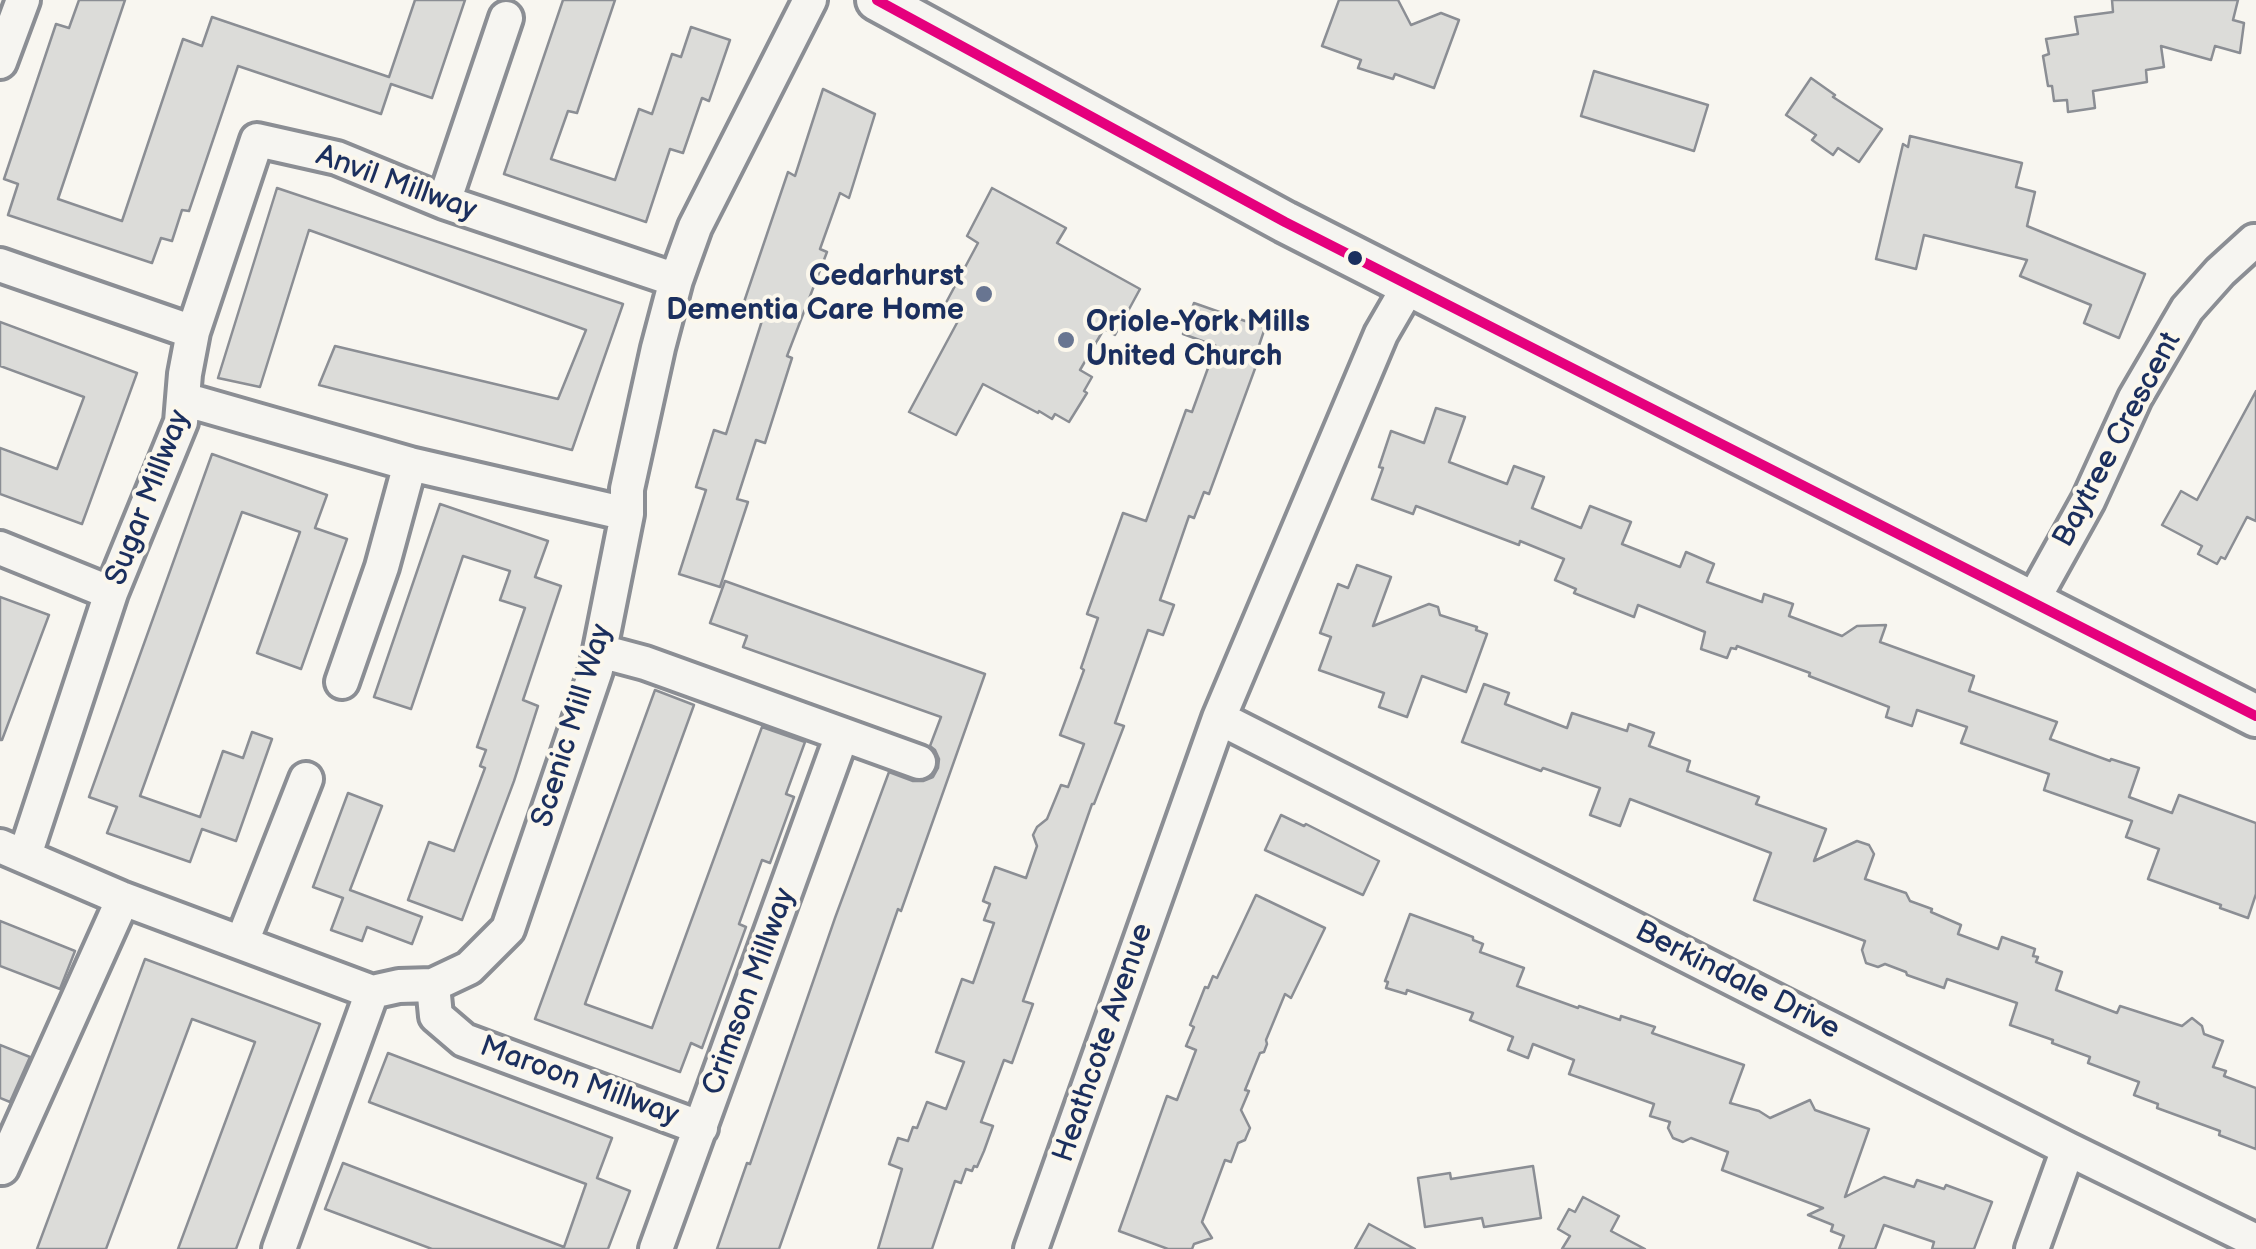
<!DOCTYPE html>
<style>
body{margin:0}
canvas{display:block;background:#f8f6f0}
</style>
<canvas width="2256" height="1249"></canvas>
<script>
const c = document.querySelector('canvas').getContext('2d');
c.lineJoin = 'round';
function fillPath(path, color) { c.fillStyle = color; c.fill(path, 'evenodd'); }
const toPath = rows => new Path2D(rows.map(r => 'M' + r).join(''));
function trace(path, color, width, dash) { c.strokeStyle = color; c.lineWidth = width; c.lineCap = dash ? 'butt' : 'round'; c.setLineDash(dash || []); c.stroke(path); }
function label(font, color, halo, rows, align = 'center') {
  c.font = font + ' "Balsamiq Sans",sans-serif'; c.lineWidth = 8; c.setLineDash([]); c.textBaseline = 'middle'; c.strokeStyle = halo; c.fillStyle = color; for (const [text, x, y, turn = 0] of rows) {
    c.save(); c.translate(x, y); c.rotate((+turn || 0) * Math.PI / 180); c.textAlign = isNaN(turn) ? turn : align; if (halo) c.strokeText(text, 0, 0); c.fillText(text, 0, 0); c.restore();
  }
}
const building = toPath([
 [79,0,125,0,58,199,122,221,183,39,202,46,212,17,389,77,415,0,465,0,432,98,391,84,381,114,238,66,189,211,182,210,172,241,161,238,152,263,8,215,18,184,4,179,56,24,69,28,79,0],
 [563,0,615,0,577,113,568,111,551,159,615,180,639,109,652,114,672,54,681,57,691,27,730,40,709,101,702,98,683,153,670,149,646,222,504,174,563,0],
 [1339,0,1398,0,1411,25,1441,13,1459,20,1434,88,1395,74,1393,79,1358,68,1361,60,1322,46,1339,0],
 [2112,0,2238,0,2233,20,2244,23,2240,53,2215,46,2211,60,2161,46,2164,67,2146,70,2147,82,2093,91,2095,108,2068,112,2067,100,2054,101,2052,86,2048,86,2043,56,2049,54,2046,39,2078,34,2075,17,2113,12,2112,0],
 [1594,71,1708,105,1694,151,1581,116,1594,71],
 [1811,78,1835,95,1833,97,1882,129,1859,162,1838,148,1833,155,1812,140,1816,135,1786,115,1811,78],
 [823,89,875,114,849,198,840,193,820,249,827,252,787,356,792,358,765,443,756,440,737,499,748,502,720,587,679,574,706,490,696,487,714,430,726,434,766,308,744,302,788,172,795,176,823,89],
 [1910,136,2022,163,2016,187,2035,192,2027,226,2145,274,2119,338,2084,323,2091,305,2020,276,2027,260,1924,235,1916,269,1876,259,1903,144,1908,147,1910,136],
 [277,188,623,304,572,450,319,385,335,346,558,399,586,330,309,230,260,387,218,378,277,188],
 [992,188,1066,228,1057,243,1140,289,1115,335,1104,329,1080,370,1092,377,1084,391,1087,393,1069,422,1055,414,1052,419,1039,411,1038,413,983,384,956,435,909,412,958,321,941,312,978,243,967,236,992,188],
 [1194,303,1265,328,1256,354,1260,355,1209,494,1204,492,1194,518,1189,516,1160,600,1174,605,1163,635,1148,630,1115,723,1124,726,1094,804,1092,804,1023,1001,1033,1004,1012,1063,1004,1060,981,1122,993,1126,984,1151,977,1167,974,1166,972,1171,966,1169,961,1183,955,1181,932,1249,878,1249,902,1169,889,1164,898,1138,908,1141,913,1127,917,1128,927,1102,946,1109,964,1062,936,1052,962,979,973,983,994,923,984,920,990,904,983,901,995,867,1026,878,1037,846,1033,835,1037,827,1047,819,1061,785,1068,787,1084,744,1060,735,1084,670,1081,668,1098,618,1087,614,1123,513,1146,521,1186,410,1192,412,1216,346,1183,334,1194,303],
 [0,322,137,373,82,524,0,494,0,448,57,469,84,397,0,366,0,322],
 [2256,391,2256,521,2247,517,2225,559,2221,557,2217,564,2198,554,2202,546,2162,525,2181,491,2197,500,2256,391],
 [1436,408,1465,417,1449,462,1507,484,1514,466,1544,477,1532,508,1581,528,1590,506,1631,522,1622,544,1680,567,1686,552,1714,564,1707,582,1762,602,1764,594,1793,604,1789,616,1842,636,1857,626,1886,625,1880,642,1974,676,1969,691,2057,722,2050,739,2110,761,2111,759,2139,768,2129,797,2172,813,2179,795,2256,823,2256,894,2248,918,2220,908,2221,905,2148,879,2159,849,2126,837,2132,821,2044,790,2049,774,1961,743,1967,727,1917,710,1912,726,1886,717,1889,707,1809,676,1810,673,1737,646,1736,649,1731,648,1727,658,1701,649,1705,632,1638,605,1634,617,1574,593,1576,589,1555,580,1564,559,1520,541,1519,545,1416,506,1413,514,1372,499,1383,468,1379,467,1391,431,1424,443,1436,408],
 [212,454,327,495,315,528,347,539,301,669,257,653,300,532,242,512,140,796,200,817,223,751,243,758,252,732,272,739,236,841,202,829,190,862,107,833,117,807,89,797,212,454],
 [440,504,548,541,535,577,561,586,523,700,538,706,514,781,462,920,408,900,429,842,454,851,485,768,480,766,486,750,477,747,525,608,500,600,510,571,463,556,411,709,374,697,440,504],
 [1357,565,1391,577,1373,626,1429,604,1438,607,1440,615,1477,627,1476,630,1487,634,1466,692,1422,676,1407,717,1379,707,1384,693,1319,670,1331,637,1320,633,1338,584,1348,588,1357,565],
 [725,581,985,674,901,911,898,909,779,1249,717,1249,747,1163,750,1164,835,918,889,772,913,781,923,781,933,777,938,768,939,759,935,750,930,746,941,717,743,647,747,636,710,623,725,581],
 [0,597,49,615,2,740,0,740,0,597],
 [1484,684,1509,693,1505,704,1567,728,1572,713,1627,731,1629,724,1654,733,1649,746,1690,761,1687,771,1759,797,1756,804,1826,829,1814,861,1857,841,1869,845,1874,854,1865,879,1906,893,1910,901,1932,909,1931,912,1961,925,1958,934,1998,949,2002,937,2035,949,2033,956,2038,957,2036,962,2062,972,2056,990,2117,1013,2120,1006,2182,1026,2192,1018,2202,1026,2204,1034,2223,1041,2213,1067,2226,1071,2224,1076,2256,1088,2256,1149,2219,1135,2220,1131,2157,1108,2158,1104,2134,1095,2139,1082,2088,1063,2090,1057,2052,1043,2053,1040,2010,1025,2017,1003,1947,979,1944,988,1907,975,1906,972,1885,964,1878,967,1866,963,1862,950,1865,941,1754,900,1771,853,1630,799,1620,826,1590,815,1600,788,1543,768,1541,771,1462,742,1484,684],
 [655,690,694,705,585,1004,652,1028,762,727,805,742,786,794,794,797,770,863,762,860,739,924,746,927,702,1048,691,1043,680,1072,535,1019,655,690],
 [348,793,382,806,350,890,422,917,412,944,367,927,362,941,331,930,343,898,313,887,348,793],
 [1281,815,1304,826,1306,824,1379,861,1363,895,1265,850,1281,815],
 [1256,895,1325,928,1291,998,1285,994,1266,1040,1267,1044,1264,1052,1260,1053,1245,1090,1249,1091,1241,1110,1250,1128,1245,1140,1238,1143,1231,1162,1225,1160,1202,1222,1212,1238,1194,1244,1192,1249,1168,1249,1119,1231,1167,1096,1177,1100,1196,1050,1186,1046,1194,1027,1190,1025,1205,987,1208,988,1213,976,1217,978,1256,895],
 [1410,914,1473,937,1473,940,1483,944,1480,952,1524,968,1517,986,1578,1008,1579,1006,1620,1020,1621,1016,1655,1027,1652,1033,1744,1065,1730,1103,1759,1111,1770,1118,1810,1100,1815,1110,1869,1129,1845,1197,1884,1177,1914,1187,1917,1180,1944,1189,1946,1185,1992,1202,1974,1249,1932,1249,1934,1242,1884,1225,1875,1249,1839,1249,1844,1236,1831,1231,1833,1225,1808,1215,1823,1208,1722,1170,1728,1152,1691,1138,1683,1142,1673,1138,1668,1128,1670,1122,1650,1116,1654,1104,1569,1074,1574,1060,1533,1044,1528,1058,1508,1050,1513,1037,1470,1020,1473,1013,1407,990,1406,994,1386,988,1388,982,1385,981,1410,914],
 [0,921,75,951,60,989,0,966,0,921],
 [145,959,320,1024,236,1249,178,1249,255,1042,192,1019,106,1249,37,1249,145,959],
 [0,1045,30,1057,10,1102,0,1098,0,1045],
 [388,1053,612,1138,597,1178,630,1191,608,1249,432,1249,325,1209,343,1163,564,1247,586,1184,369,1102,388,1053],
 [1533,1166,1541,1218,1484,1227,1482,1218,1425,1227,1418,1178,1450,1173,1451,1179,1533,1166],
 [1583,1197,1619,1216,1611,1231,1645,1249,1562,1249,1570,1236,1558,1229,1569,1209,1575,1212,1583,1197],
 [1369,1224,1415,1249,1355,1249,1369,1224]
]);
const minor = toPath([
 [0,62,23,0],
 [444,202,506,18],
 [0,265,193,332],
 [183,399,410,464,627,514],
 [0,548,111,593],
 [2032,602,2088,501,2135,398,2187,309,2220,272,2254,241],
 [600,651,645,663,919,762],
 [342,682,382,567,410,464],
 [1219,718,2068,1149,2256,1241],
 [0,846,121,898,372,992,399,986,433,985,469,968,508,929,596,670,627,514,627,489,658,348,676,280,695,227,810,0],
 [25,855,111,593,181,422,185,374,193,332,257,140,337,158,444,202,676,280],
 [242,942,306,779],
 [433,985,436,1016,464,1040,701,1128],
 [0,1167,2,1168,117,912,121,898],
 [279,1249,372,992],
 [656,1249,842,735],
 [1031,1249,1219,718,1381,334,1410,284],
 [2032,1249,2068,1149]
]);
const major = toPath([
 [877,0,1285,222,2256,716]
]);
const bus1 = toPath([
 [877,0,1285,222,2256,716]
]);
const markers = [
 [1355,258,9,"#1b2f5e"],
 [984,294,10,"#687591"],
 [1066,340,10,"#687591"]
];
const streetNames = [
 ["Anvil Millway",396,184,20],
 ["Baytree Crescent",2118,440,-62],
 ["Sugar Millway",149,498,-69],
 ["Scenic Mill Way",573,726,-73],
 ["Berkindale Drive",1737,981,27],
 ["Crimson Millway",750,992,-70],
 ["Heathcote Avenue",1104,1043,-71],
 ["Maroon Millway",579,1082,20]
];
const poiNames = [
 ["Cedarhurst",964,277],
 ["Dementia Care Home",964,311],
 ["Oriole-York Mills",1086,323,"left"],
 ["United Church",1086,357,"left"]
];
fillPath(building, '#dcdcd9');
trace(building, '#8b8e94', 2.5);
trace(minor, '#8b8e94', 40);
trace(major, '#8b8e94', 48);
trace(minor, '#f6f5f1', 32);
trace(major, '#f6f5f1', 40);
trace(bus1, '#e5007d', 10);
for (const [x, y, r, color] of markers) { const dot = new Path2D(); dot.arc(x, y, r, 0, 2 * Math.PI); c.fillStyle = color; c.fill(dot); trace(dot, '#fbf7ec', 4); }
label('30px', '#1b2f5e', '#fbf7ec', streetNames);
label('bold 30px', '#1b2f5e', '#fbf7ec', poiNames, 'right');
</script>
